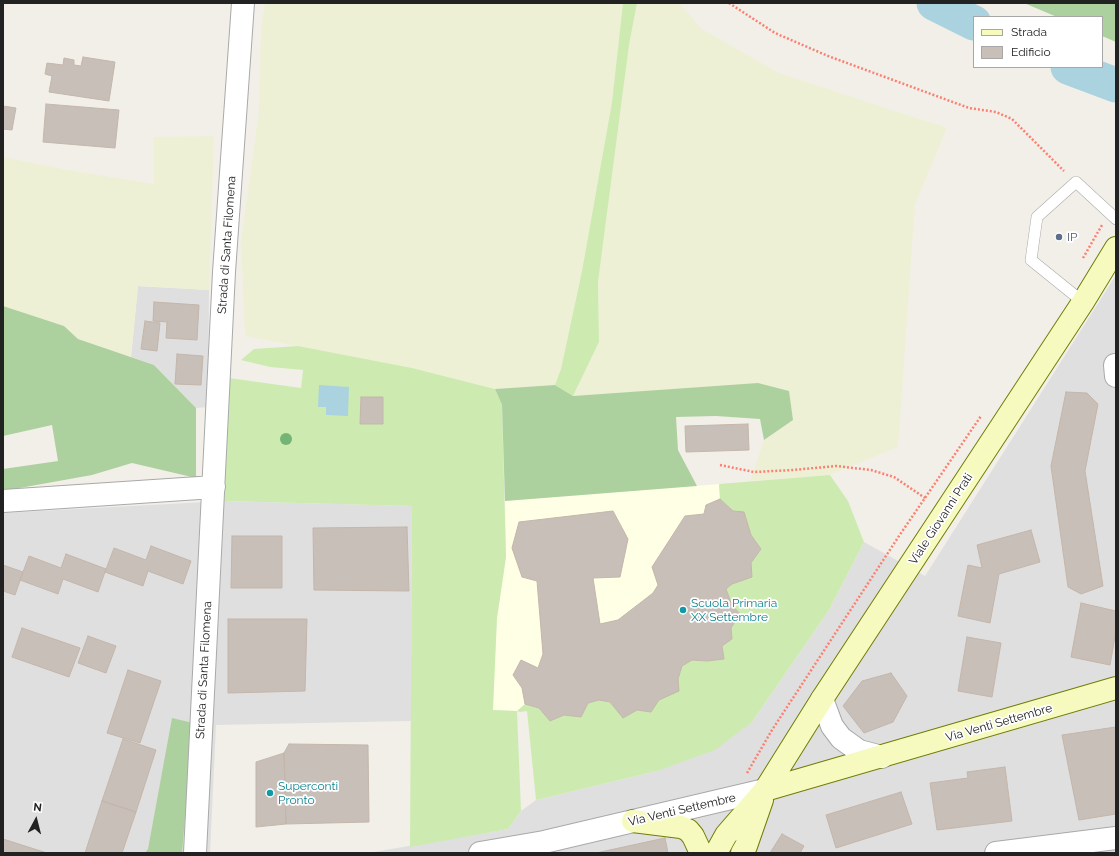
<!DOCTYPE html>
<style>
body{margin:0}
#map{position:relative;width:1119px;height:856px;overflow:hidden;background:#f2efe9;font-family:Raleway,sans-serif}
canvas{display:block}
.frame{position:absolute;inset:0;border:4px solid #222;pointer-events:none}
.legend{position:absolute;left:973px;top:16px;width:130px;height:52px;box-sizing:border-box;background:#fff;border:1px solid #a7a7a7;margin:0;padding:5px 7px;list-style:none;font-size:12px;color:#222}
.legend li{display:flex;align-items:center;gap:8px;height:20px}
.legend b{width:20px;border:1px solid #a7a7a7}
.north{position:absolute;left:16px;top:800px;width:40px;height:40px;-webkit-text-stroke:3px #fff;paint-order:stroke;rotate:7deg;font-size:11px;font-weight:700;line-height:16px;text-align:center;color:#222}
.north::after{content:'';display:block;margin:auto;width:14px;height:18px;background:#222;clip-path:polygon(50% 0,100% 100%,50% 72%,0 100%)}
</style>
<div id="map">
<canvas width="1119" height="856"></canvas>
<div class="frame"></div>
<ul class="legend">
<li><b style="height:5px;background:#f7fabf"></b>Strada</li>
<li><b style="height:11px;background:#c7bfb8"></b>Edificio</li>
</ul>
<div class="north">N</div>
</div>
<script>
const c = document.querySelector('canvas').getContext('2d');
c.lineJoin = 'round';
function fillPath(path, color) { c.fillStyle = color; c.fill(path, 'evenodd'); }
const toPath = rows => new Path2D(rows.map(r => 'M' + r).join(''));
function trace(path, color, width, dash) { c.strokeStyle = color; c.lineWidth = width; c.lineCap = dash ? 'butt' : 'round'; c.setLineDash(dash || []); c.stroke(path); }
function label(font, color, halo, rows, align = 'center') {
  c.font = font + ' Raleway,sans-serif'; c.lineWidth = 3.5; c.setLineDash([]); c.textBaseline = 'middle'; c.strokeStyle = halo; c.fillStyle = color; for (const [text, x, y, turn = 0] of rows) {
    c.save(); c.translate(x, y); c.rotate((+turn || 0) * Math.PI / 180); c.textAlign = isNaN(turn) ? turn : align; if (halo) c.strokeText(text, 0, 0); c.fillText(text, 0, 0); c.restore();
  }
}
const residential = toPath([
 [1116,275,1116,853,368,853,508,829,521,811,536,800,657,771,752,722,829,610,864,542,925,576],
 [138,286,209,290,208,407,196,408,154,365,131,357],
 [224,501,412,506,411,721,216,725,210,853,3,853,3,513]
]);
const education = toPath([
 [719,484,720,499,706,505,704,514,685,516,658,585,653,593,618,620,600,624,593,578,620,577,628,539,613,511,519,522,512,548,522,577,537,581,543,654,538,668,521,660,513,675,522,688,525,704,517,711,492,710,497,618,506,557,505,501]
]);
const farmland = toPath([
 [265,3,623,3,612,102,582,271,561,369,555,385,495,389,412,368,245,336,241,240,259,111,261,27],
 [637,3,679,3,702,29,779,73,947,128,915,204,898,447,830,475,750,481,764,440,793,420,573,396,599,342,598,282,629,45],
 [214,136,209,290,138,286,131,357,78,339,64,326,3,306,3,157,68,170,154,184,154,137]
]);
const grass = toPath([
 [623,3,637,3,629,45,598,282,599,342,573,396,555,385,561,369,582,271,612,102],
 [298,346,412,368,495,389,502,405,506,557,497,618,493,710,517,711,525,704,539,708,550,721,564,715,581,717,588,703,599,700,610,702,623,718,637,710,651,712,659,700,679,691,678,679,682,666,692,660,707,661,724,659,722,646,732,639,731,628,740,614,732,605,726,589,732,584,751,577,751,563,761,549,751,535,744,513,733,511,720,499,719,484,830,475,848,501,864,542,829,610,752,722,715,750,657,771,536,800,527,711,520,712,517,711,521,811,508,829,410,847,412,506,224,501,229,378,301,388,303,370,270,367,241,360,254,349]
]);
const forest = toPath([
 [1024,3,1116,3,1116,42,1102,36,1102,17,1057,17],
 [3,306,64,326,78,339,154,365,196,408,196,478,132,463,92,475,3,491,3,469,58,461,52,425,3,436],
 [758,383,789,391,793,420,764,440,760,419,716,416,676,417,678,450,697,486,505,501,502,405,495,389,555,385,573,396],
 [172,718,193,723,182,853,145,853,148,849]
]);
const water = toPath([
 [319,385,349,387,348,416,326,415,326,407,318,407]
]);
const river = toPath([
 [934,3,974,23],
 [1068,67,1116,85]
]);
const building = toPath([
 [83,57,115,62,109,101,49,92,52,76,45,74,47,63,63,65,64,58,74,60,74,65,81,66,83,57],
 [46,104,119,110,115,148,43,142,46,104],
 [3,106,16,108,12,130,3,129,3,106],
 [154,302,199,305,197,340,166,338,167,322,153,321,154,302],
 [145,321,160,323,157,351,141,349,145,321],
 [177,354,203,356,201,385,175,384,177,354],
 [1066,392,1087,393,1098,404,1085,471,1103,586,1081,594,1068,587,1051,466,1066,392],
 [361,397,383,397,383,424,360,424,361,397],
 [748,424,749,450,686,452,685,426,748,424],
 [720,499,733,511,744,512,751,535,761,549,751,563,752,577,732,584,726,589,732,605,740,614,731,628,732,639,722,646,724,659,707,661,692,660,682,666,678,679,679,691,659,700,651,712,637,710,623,718,610,702,599,700,588,703,581,717,564,715,550,721,539,708,525,704,522,688,513,675,521,660,538,668,543,654,537,581,522,577,512,548,519,522,613,511,628,539,620,577,593,578,600,624,618,620,653,593,658,585,652,567,685,516,704,514,706,505,720,499],
 [407,527,409,591,314,590,313,528,407,527],
 [1031,530,1040,562,999,574,990,623,958,616,968,565,982,568,977,545,1031,530],
 [232,536,282,536,282,588,231,588,232,536],
 [151,546,191,561,183,584,148,571,143,586,105,572,114,548,146,560,151,546],
 [66,554,106,569,98,592,63,579,58,594,20,580,29,556,61,568,66,554],
 [3,565,23,572,15,595,3,591,3,565],
 [1081,603,1116,611,1116,631,1110,665,1071,657,1081,603],
 [228,619,307,619,305,691,228,693,228,619],
 [22,628,80,648,69,677,12,657,22,628],
 [88,636,116,646,106,673,78,663,88,636],
 [967,637,1001,643,992,697,958,691,967,637],
 [128,670,161,681,140,743,107,733,128,670],
 [891,673,907,696,893,722,864,733,843,706,862,681,891,673],
 [1116,727,1116,814,1079,820,1062,735,1116,727],
 [123,739,156,750,136,812,102,801,123,739],
 [289,744,368,745,369,822,286,824,284,753,289,744],
 [284,753,286,824,256,827,256,762,284,753],
 [1005,767,1012,821,937,830,930,783,968,778,967,772,1005,767],
 [901,792,912,824,836,848,826,815,901,792],
 [102,801,136,812,122,853,85,853,102,801],
 [782,834,804,846,800,853,770,853,782,834],
 [665,838,668,853,596,853,665,838],
 [3,839,47,853,3,853,3,839]
]);
const path = toPath([
 [729,3,775,33,828,56,969,108,996,112,1012,119,1064,171],
 [1083,258,1102,225],
 [720,465,754,472,793,470,836,466,871,470,894,477,925,498],
 [747,773,772,730,899,536,981,416]
]);
const lane = toPath([
 [1083,302,1031,260,1037,217,1076,182,1116,219]
]);
const street = toPath([
 [1115,365,1116,376],
 [3,501,214,487],
 [822,699,832,726,841,738,859,751,882,757],
 [195,853,224,272,243,3],
 [480,853,544,842,765,790],
 [996,853,1116,838]
]);
const secondary = toPath([
 [765,790,1116,688],
 [633,821,681,827,688,830,693,836,701,853],
 [716,853,726,835,765,790,822,699,1083,302,1116,248],
 [742,853,746,846,762,800]
]);
const trees = [
 [286,439]
];
const markers = [
 [1059,237,4,"#5c6f8a"],
 [683,610,4,"#0f9aa8"],
 [270,793,4,"#0f9aa8"]
];
const serviceNames = [
 ["IP",1067,237]
];
const streetNames = [
 ["Strada di Santa Filomena",227,245,-86],
 ["Viale Giovanni Prati",941,519,-57],
 ["Strada di Santa Filomena",204,670,-87],
 ["Via Venti Settembre",999,723,-16],
 ["Via Venti Settembre",682,810,-13]
];
const cultureNames = [
 ["Scuola Primaria",691,603],
 ["XX Settembre",691,617],
 ["Superconti",278,786],
 ["Pronto",278,800]
];
fillPath(residential, '#e0dfdf');
fillPath(education, '#ffffe5');
fillPath(farmland, '#eef0d5');
fillPath(grass, '#cdebb0');
fillPath(forest, '#add19e');
fillPath(water, '#aad3df');
trace(river, '#aad3df', 35);
fillPath(building, '#c7bfb8');
trace(building, '#c4b6ab', 1);
trace(lane, '#a9a9a9', 12);
trace(street, '#a9a9a9', 24);
trace(secondary, '#707d05', 24);
trace(path, '#fa8072', 2.5, [2, 2]);
trace(lane, '#fff', 11);
trace(street, '#fff', 22);
trace(secondary, '#f7fabf', 22);
c.fillStyle = '#74b475';
for (const [x, y] of trees) { c.beginPath(); c.arc(x, y, 6, 0, 2 * Math.PI); c.fill(); }
for (const [x, y, r, color] of markers) { const dot = new Path2D(); dot.arc(x, y, r, 0, 2 * Math.PI); c.fillStyle = color; c.fill(dot); trace(dot, '#fff', 1.5); }
label('12px', '#4e5e75', '#fff', serviceNames, 'left');
label('12px', '#222', '#fff', streetNames);
label('12px', '#0d838f', '#fff', cultureNames, 'left');
</script>
